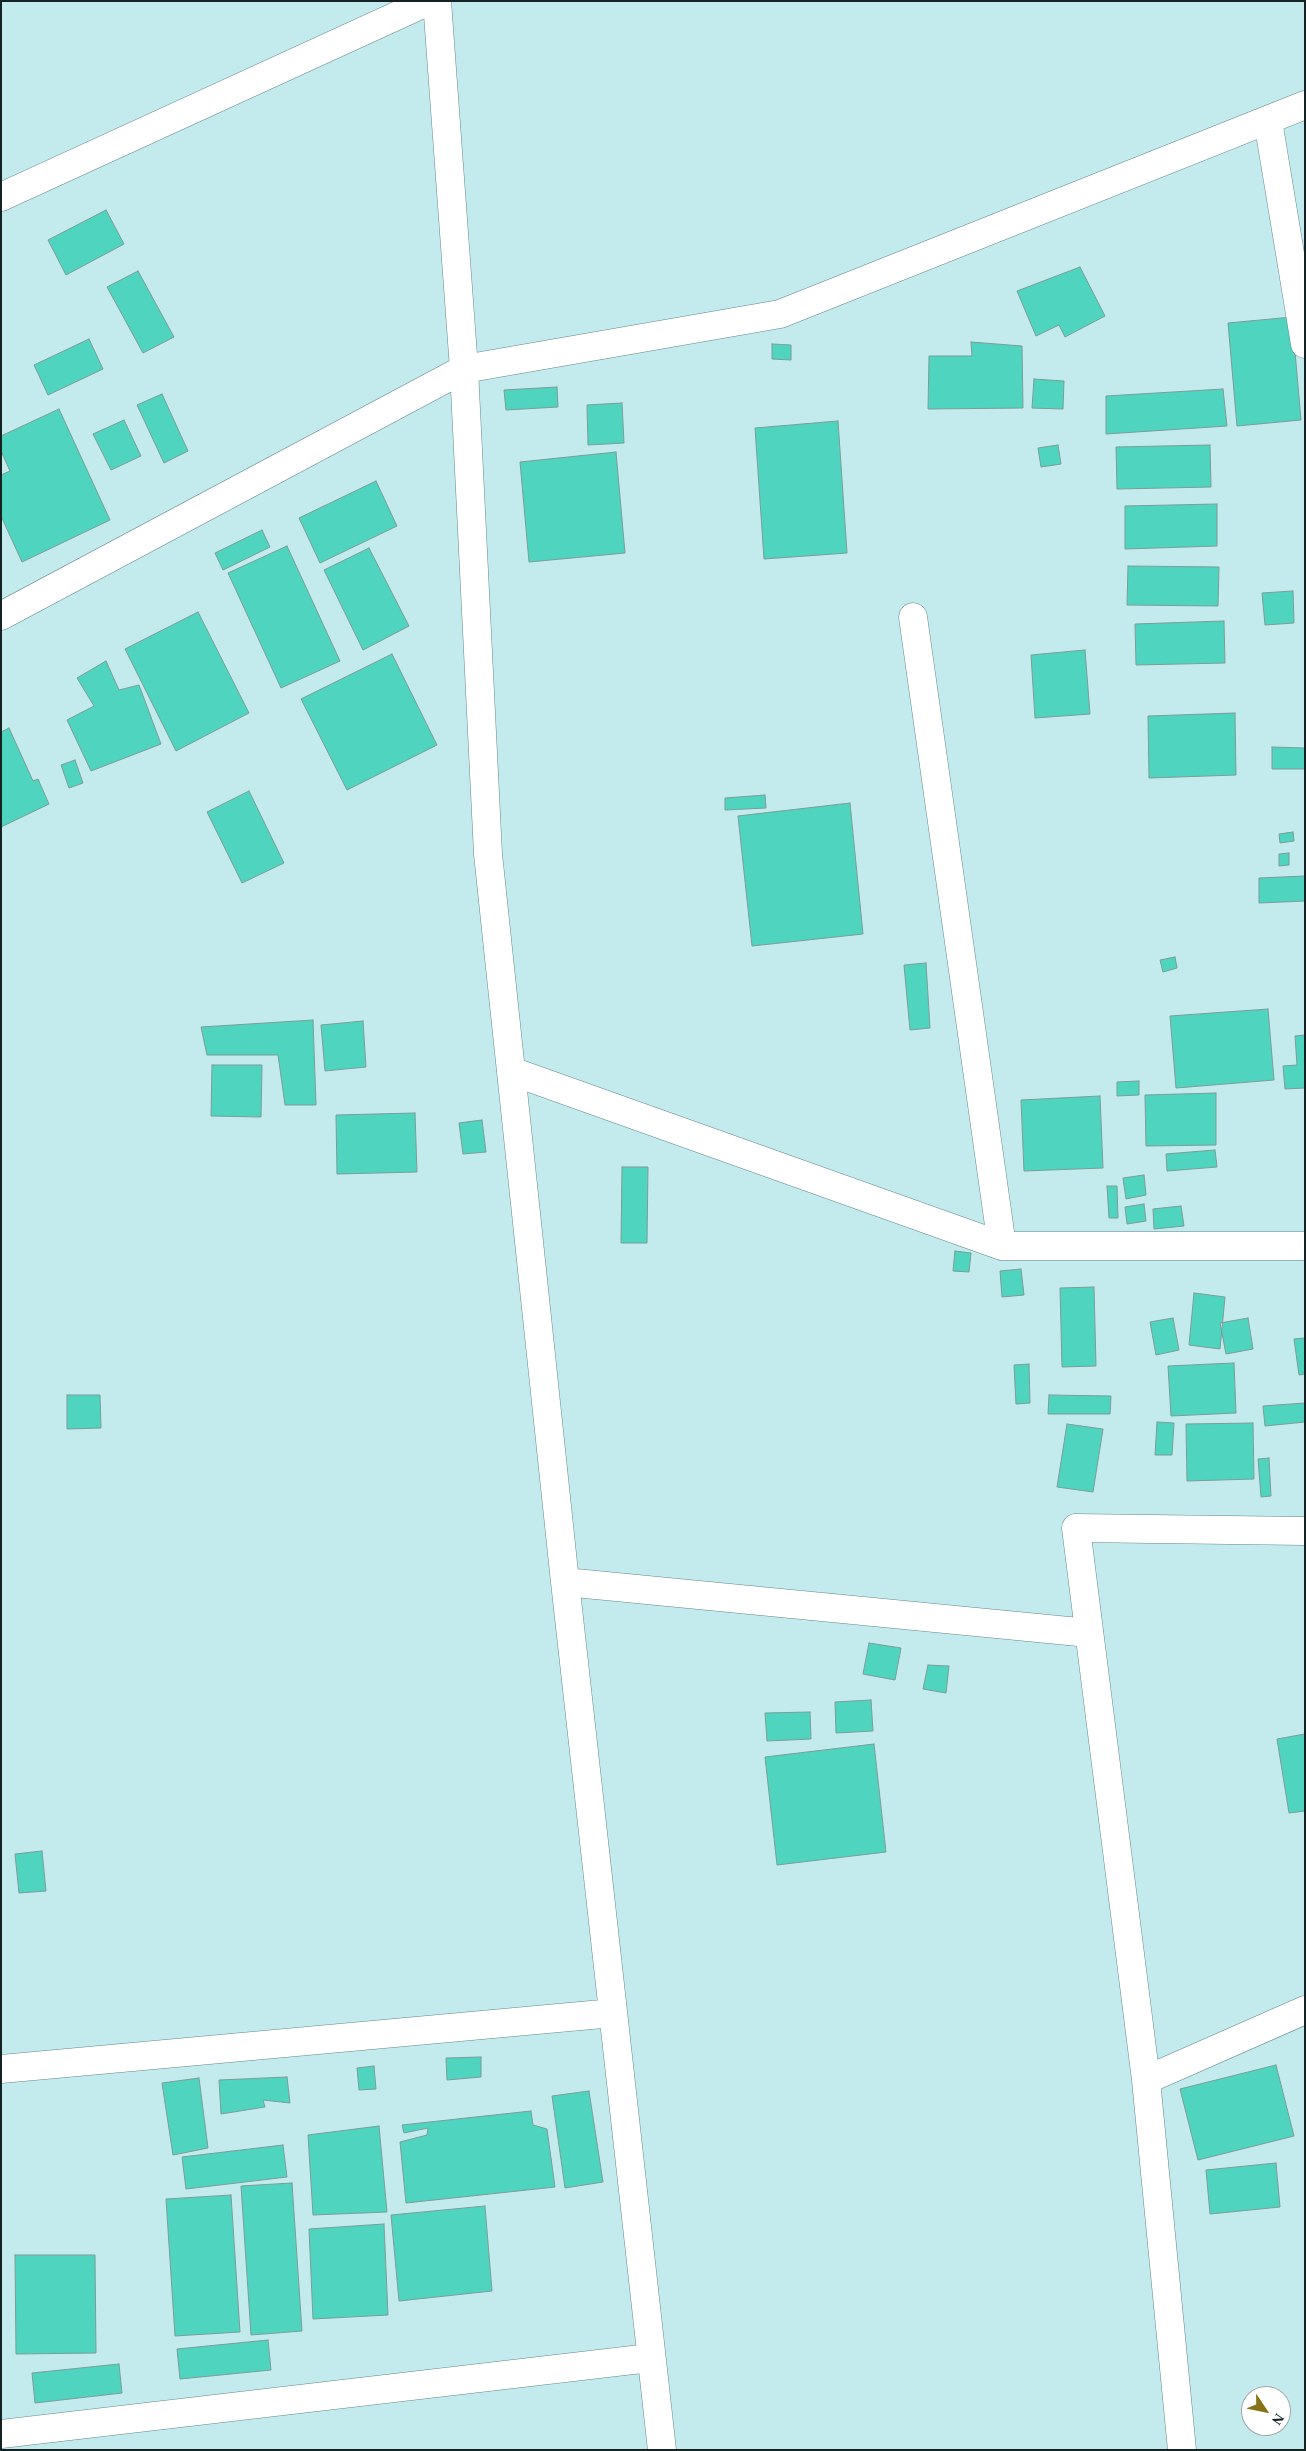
<!DOCTYPE html>
<style>
body{margin:0}
#map{position:relative;width:1306px;height:2451px;overflow:hidden;background:#c3eaed;font-family:Georgia,serif}
canvas{display:block}
.frame{position:absolute;inset:0;border:2px solid #142224;pointer-events:none}
.north{position:absolute;left:1241px;top:2386px;width:50px;height:50px;box-sizing:border-box;background:#fff;border:1px solid #a1a7a7;border-radius:50%;rotate:124deg;font-size:14px;font-weight:700;line-height:20px;text-align:center;color:#142224}
.north::after{content:'';display:block;margin:auto;width:18px;height:22px;background:#867315;clip-path:polygon(50% 0,100% 100%,50% 72%,0 100%)}
</style>
<div id="map">
<canvas width="1306" height="2451"></canvas>
<div class="frame"></div>
<div class="north">N</div>
</div>
<script>
const c = document.querySelector('canvas').getContext('2d');
c.lineJoin = 'round';
function fillPath(path, color) { c.fillStyle = color; c.fill(path, 'evenodd'); }
const toPath = rows => new Path2D(rows.map(r => 'M' + r).join(''));
function trace(path, color, width, dash) { c.strokeStyle = color; c.lineWidth = width; c.lineCap = dash ? 'butt' : 'round'; c.setLineDash(dash || []); c.stroke(path); }
const building = toPath([
 [106,210,124,244,66,275,48,240,106,210],
 [1080,267,1105,316,1065,337,1059,325,1036,336,1017,291,1080,267],
 [138,271,174,337,143,353,107,287,138,271],
 [1292,317,1301,420,1237,426,1228,323,1292,317],
 [89,339,103,369,48,395,34,365,89,339],
 [971,342,1022,346,1023,408,928,409,929,356,972,356,971,342],
 [772,344,791,345,791,360,772,359,772,344],
 [1034,379,1064,381,1063,409,1032,408,1034,379],
 [557,387,558,407,506,410,504,390,557,387],
 [1223,389,1227,426,1106,434,1106,396,1223,389],
 [162,394,188,451,164,463,137,405,162,394],
 [622,403,624,443,588,445,587,405,622,403],
 [59,409,110,520,22,562,1,516,1,475,10,471,1,451,1,436,59,409],
 [124,420,141,456,111,470,93,434,124,420],
 [838,421,847,553,764,559,755,428,838,421],
 [1058,445,1061,464,1041,467,1038,448,1058,445],
 [1210,445,1211,487,1117,489,1116,447,1210,445],
 [616,452,625,553,529,562,520,462,616,452],
 [376,481,397,526,320,563,299,518,376,481],
 [1217,504,1217,546,1125,549,1125,506,1217,504],
 [262,530,270,547,223,570,215,553,262,530],
 [287,546,340,661,281,688,228,573,287,546],
 [369,548,409,626,363,650,324,570,369,548],
 [1128,566,1219,567,1218,606,1127,605,1128,566],
 [1293,591,1294,623,1265,625,1262,593,1293,591],
 [198,612,249,713,176,751,125,649,198,612],
 [1224,621,1225,663,1136,665,1135,624,1224,621],
 [1085,650,1090,714,1035,718,1031,655,1085,650],
 [392,654,437,745,347,790,301,699,392,654],
 [106,661,119,690,139,685,161,744,91,771,67,720,94,706,77,678,106,661],
 [1235,713,1236,775,1149,778,1148,716,1235,713],
 [9,728,33,781,38,779,49,804,1,827,1,732,9,728],
 [1272,747,1305,748,1305,769,1272,769,1272,747],
 [75,760,83,783,69,788,61,765,75,760],
 [249,791,284,863,242,883,207,812,249,791],
 [765,795,766,808,725,810,725,798,765,795],
 [850,803,863,934,752,946,738,816,850,803],
 [1293,832,1294,841,1280,843,1279,834,1293,832],
 [1289,853,1289,865,1279,866,1279,854,1289,853],
 [1305,876,1305,901,1259,903,1259,878,1305,876],
 [1175,957,1177,968,1163,972,1160,960,1175,957],
 [926,963,930,1028,910,1030,904,965,926,963],
 [1268,1009,1274,1080,1176,1088,1170,1016,1268,1009],
 [313,1020,316,1105,285,1105,278,1055,207,1055,201,1027,313,1020],
 [363,1021,366,1067,325,1071,321,1025,363,1021],
 [1305,1035,1305,1088,1285,1089,1283,1066,1297,1065,1295,1036,1305,1035],
 [212,1065,262,1065,261,1117,211,1116,212,1065],
 [1139,1081,1139,1095,1117,1096,1117,1082,1139,1081],
 [1216,1093,1216,1145,1146,1146,1145,1095,1216,1093],
 [1100,1096,1103,1168,1024,1171,1021,1100,1100,1096],
 [415,1113,417,1172,337,1174,336,1115,415,1113],
 [482,1120,486,1152,463,1154,459,1123,482,1120],
 [1215,1150,1217,1167,1167,1171,1166,1154,1215,1150],
 [622,1167,648,1167,647,1243,621,1243,622,1167],
 [1144,1175,1146,1195,1126,1199,1123,1178,1144,1175],
 [1107,1186,1117,1186,1118,1218,1109,1218,1107,1186],
 [1144,1204,1146,1221,1127,1224,1125,1207,1144,1204],
 [1181,1206,1184,1226,1154,1229,1153,1209,1181,1206],
 [955,1251,971,1253,969,1272,953,1271,955,1251],
 [1021,1269,1024,1295,1002,1297,1000,1271,1021,1269],
 [1094,1287,1096,1366,1062,1367,1060,1288,1094,1287],
 [1194,1293,1225,1297,1220,1349,1189,1345,1194,1293],
 [1173,1318,1179,1350,1156,1355,1150,1322,1173,1318],
 [1248,1318,1253,1349,1226,1354,1220,1323,1248,1318],
 [1305,1338,1305,1374,1299,1375,1294,1339,1305,1338],
 [1234,1363,1236,1413,1171,1416,1168,1366,1234,1363],
 [1029,1364,1030,1403,1016,1404,1014,1365,1029,1364],
 [67,1395,100,1395,101,1428,67,1429,67,1395],
 [1049,1395,1111,1396,1110,1414,1048,1414,1049,1395],
 [1305,1403,1305,1422,1265,1426,1263,1406,1305,1403],
 [1157,1422,1174,1423,1172,1455,1155,1455,1157,1422],
 [1253,1423,1254,1479,1187,1481,1186,1424,1253,1423],
 [1067,1424,1103,1429,1093,1492,1057,1487,1067,1424],
 [1269,1458,1271,1496,1261,1497,1258,1459,1269,1458],
 [869,1643,901,1648,895,1680,863,1674,869,1643],
 [928,1665,949,1666,946,1693,923,1689,928,1665],
 [871,1700,873,1731,836,1733,835,1702,871,1700],
 [810,1712,811,1739,767,1741,765,1713,810,1712],
 [1305,1734,1305,1811,1289,1813,1277,1739,1305,1734],
 [874,1744,886,1852,777,1865,765,1757,874,1744],
 [42,1851,46,1891,19,1893,15,1854,42,1851],
 [481,2057,481,2077,447,2080,446,2058,481,2057],
 [1276,2065,1294,2136,1198,2160,1180,2089,1276,2065],
 [374,2066,376,2089,359,2090,357,2068,374,2066],
 [287,2077,290,2103,263,2100,265,2107,221,2114,219,2080,287,2077],
 [199,2078,208,2148,173,2155,162,2083,199,2078],
 [589,2091,603,2182,565,2188,552,2096,589,2091],
 [531,2111,533,2125,547,2129,555,2187,406,2203,400,2142,427,2135,428,2128,404,2133,402,2125,531,2111],
 [379,2126,387,2212,313,2215,308,2135,379,2126],
 [283,2145,287,2177,186,2189,182,2157,283,2145],
 [1276,2163,1280,2207,1210,2214,1206,2170,1276,2163],
 [292,2183,302,2331,251,2335,241,2186,292,2183],
 [231,2195,240,2332,175,2336,166,2199,231,2195],
 [485,2206,492,2291,399,2301,391,2215,485,2206],
 [384,2224,388,2315,313,2319,309,2229,384,2224],
 [15,2255,95,2255,96,2353,16,2354,15,2255],
 [268,2340,271,2370,180,2379,177,2349,268,2340],
 [119,2364,122,2393,35,2403,32,2373,119,2364]
]);
const street = toPath([
 [437,1,464,369,488,854,565,1582,662,2450],
 [1268,121,1305,344],
 [1,197,429,1],
 [1,616,464,369,780,314,1305,105],
 [913,617,1002,1246],
 [511,1071,1002,1246,1305,1246],
 [565,1582,1089,1633],
 [1,2069,613,2013],
 [1146,2080,1305,2010],
 [1,2434,650,2358],
 [1182,2450,1146,2080,1076,1528,1305,1531]
]);
fillPath(building, '#4fd4c0');
trace(building, '#7a9d96', 1);
trace(street, '#64888b', 29);
trace(street, '#fff', 28);
</script>
